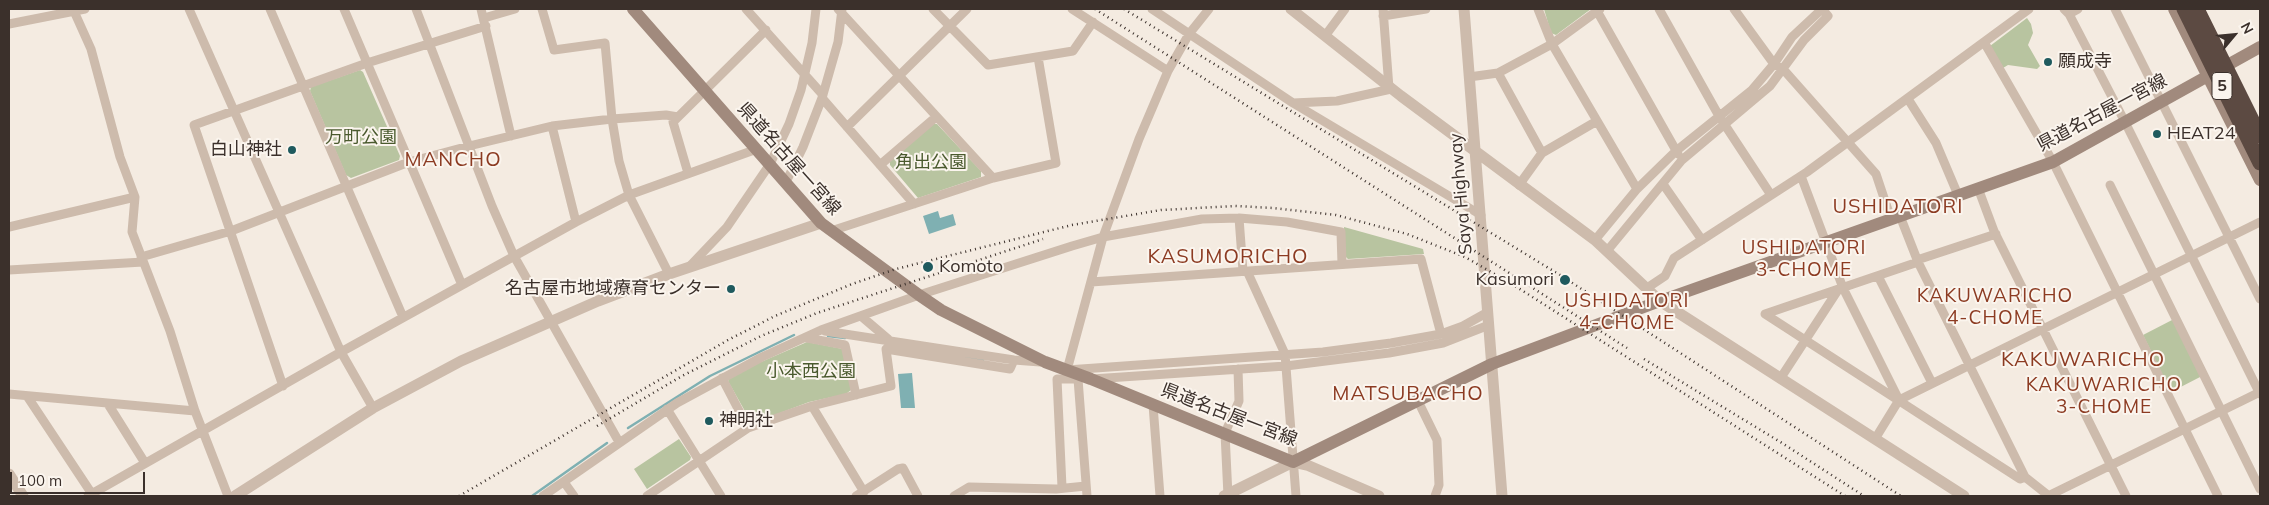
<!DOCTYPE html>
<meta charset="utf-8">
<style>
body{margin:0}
#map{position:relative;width:2269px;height:505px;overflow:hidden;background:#f4ebe1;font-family:Mulish,sans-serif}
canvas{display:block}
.frame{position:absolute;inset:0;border:10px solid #3b302b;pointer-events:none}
.north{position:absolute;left:2209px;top:10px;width:50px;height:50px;-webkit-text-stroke:4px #fbf5ee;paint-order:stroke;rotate:62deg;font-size:14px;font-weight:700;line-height:20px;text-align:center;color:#3b302b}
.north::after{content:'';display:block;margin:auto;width:18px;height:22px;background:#3b302b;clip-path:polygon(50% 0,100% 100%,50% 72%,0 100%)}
.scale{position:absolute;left:10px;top:472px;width:135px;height:22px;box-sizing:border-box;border:2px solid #3b302b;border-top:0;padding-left:6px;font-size:15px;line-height:18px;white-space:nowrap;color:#3b302b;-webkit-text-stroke:4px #fbf5ee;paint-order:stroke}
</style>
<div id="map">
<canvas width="2269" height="505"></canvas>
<div class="frame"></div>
<div class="north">N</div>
<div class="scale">100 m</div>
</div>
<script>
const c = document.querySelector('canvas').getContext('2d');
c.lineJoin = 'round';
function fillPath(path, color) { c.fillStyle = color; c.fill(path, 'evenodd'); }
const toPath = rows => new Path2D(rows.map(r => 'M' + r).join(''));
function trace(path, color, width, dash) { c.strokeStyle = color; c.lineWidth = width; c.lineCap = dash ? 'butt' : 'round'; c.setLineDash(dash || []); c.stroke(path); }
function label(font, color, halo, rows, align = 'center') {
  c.font = font + ' Mulish,"Noto Sans JP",sans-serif'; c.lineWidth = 4; c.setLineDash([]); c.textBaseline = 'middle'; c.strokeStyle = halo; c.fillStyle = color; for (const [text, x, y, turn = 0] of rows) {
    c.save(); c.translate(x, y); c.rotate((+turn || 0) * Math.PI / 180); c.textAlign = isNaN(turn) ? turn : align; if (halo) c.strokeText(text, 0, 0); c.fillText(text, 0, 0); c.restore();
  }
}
const green = toPath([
 [1544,9,1591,9,1556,35,1551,33],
 [2027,18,2031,24,2033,33,2028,45,2040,66,2037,69,2008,65,2003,68,1990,46],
 [360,70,363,72,400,156,399,160,351,178,346,175,310,91,311,87],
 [932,124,937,124,981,171,981,177,918,198,890,165,890,161],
 [1344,227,1423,249,1424,254,1348,259,1345,256],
 [2174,319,2202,376,2171,392,2143,335],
 [807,342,843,349,851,390,846,394,809,402,756,422,751,422,728,381,731,375],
 [679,439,691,457,690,460,647,489,634,469]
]);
const water = toPath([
 [938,211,940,218,953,214,956,225,929,234,923,216],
 [912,373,915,408,901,408,898,374]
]);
const stream = toPath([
 [828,336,845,338],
 [952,355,983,360],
 [628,428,710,376,794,335],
 [532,496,607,443]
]);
const minor = toPath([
 [73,9,91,49,120,157,135,197,132,232,170,331,195,411,228,496],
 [189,9,341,352,373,408],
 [270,9,403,317],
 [344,9,462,285],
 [416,9,492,206,514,256,619,442],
 [481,9,511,136],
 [542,9,554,50,605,43,612,119,619,161,629,195,669,274],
 [746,9,823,95],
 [838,9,993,178],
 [933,9,988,65,1073,51,1093,22],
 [1072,9,1168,71],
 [1152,9,1293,103,1337,101,1391,89],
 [1209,9,1189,34,1168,71,1139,139,1103,237,1067,370,1323,352,1391,343,1441,334,1463,326,1488,312],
 [1383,9,1389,88],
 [1538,9,1552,44,1637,189],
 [1659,9,1719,116,1771,195],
 [1734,9,1774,64,1783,69,1876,174,1891,219],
 [2064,9,2069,14,2125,122,2260,394],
 [2115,9,2260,299],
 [1597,11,1678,154],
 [2069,14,2078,9],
 [1383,16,1426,9],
 [484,18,515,9],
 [9,24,85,9],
 [1325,36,1345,9],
 [1984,42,2053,162,2218,496],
 [1498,73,1542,153],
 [1469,77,1498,73,1552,44,1600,9],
 [822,98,914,204],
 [1908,99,1936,143,1958,195],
 [1293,103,1481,215],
 [552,126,576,222],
 [847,127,967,9],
 [880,165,936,117],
 [688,173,673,122,766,30],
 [1801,176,1843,288,1899,400],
 [786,182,803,147,822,98,838,42,842,9],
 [1663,184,1702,240],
 [1519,185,1542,153,1597,121],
 [2110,185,2260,489],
 [1978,188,1994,231,2126,496],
 [1900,216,1918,262,2025,477,2049,496],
 [1239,218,1243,271],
 [9,227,135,197],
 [831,231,993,178,1056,163,1038,57],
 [1595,240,1637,189,1676,151,1752,90,1774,64,1792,37,1822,9],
 [1607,251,1682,160,1770,86,1804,40,1828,16,1822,9],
 [141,257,231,231,409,162,469,146,552,126,612,119,666,115,678,117],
 [1917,260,1996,234],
 [1918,262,1765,314,2020,479,2025,477],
 [689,267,727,227,770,164,789,124,801,90,812,43,816,9],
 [9,270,143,262],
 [1247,271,1285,354,1296,496],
 [1878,276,1932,383],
 [1091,282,1421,259,1441,334],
 [1647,288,1665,276,1674,258,1807,172,2029,9],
 [861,316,888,339],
 [825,331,1014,360,1040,362],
 [807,338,845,345,856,395],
 [1079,375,1078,379,1087,496],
 [722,378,748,428],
 [1092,379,1286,366,1389,353,1443,343,1489,325],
 [1780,379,1838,290],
 [283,386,194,125,367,63,486,26],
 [9,394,195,411],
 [27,396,92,494],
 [1418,401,1437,440,1439,485,1435,496],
 [108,404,145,463],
 [1153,405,1160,496],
 [667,409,721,496],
 [1875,439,1899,400,2260,222],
 [564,482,574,496],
 [1062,487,1057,379,1078,379],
 [864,492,812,406,891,386,886,349,1010,369,1014,360],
 [88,496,341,352,576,222,629,195,757,149],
 [543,496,677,403,762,357,821,330,919,295,1072,246,1103,237,1202,219,1239,218,1287,222,1341,232,1342,264],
 [647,496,748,428,812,406],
 [856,496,898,469,903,468,918,496],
 [954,496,969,487,1056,489,1086,486],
 [1228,496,1225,433,1239,401,1238,369],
 [2048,496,2260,392]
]);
const tertiary = toPath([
 [1291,9,1401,96,1595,240,1660,301,1964,496],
 [1464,9,1502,496],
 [9,474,23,496],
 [235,496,373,408,461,361,598,301,669,274,821,223],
 [1224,496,1293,462,1307,465,1379,496]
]);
const secondary = toPath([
 [633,9,821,223,919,295,941,310,1045,362,1091,379,1293,462,1492,364,1660,301,2053,162,2260,47],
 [2174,9,2260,180]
]);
const motorway = toPath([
 [2184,9,2260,163],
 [2197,9,2260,136]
]);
const rail = toPath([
 [1095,9,1627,348],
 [1124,9,1560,275,1901,496],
 [1644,359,1782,443,1864,496],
 [597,426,682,376,761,336,817,313,1043,239],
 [459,496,728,340,775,316,852,284,896,269,1072,225,1161,210,1235,206,1273,208,1336,215,1407,234,1465,257,1512,284,1845,496]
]);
const markers = [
 [2048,62,5,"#1f5a5e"],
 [2157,134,5,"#1f5a5e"],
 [292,150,5,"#1f5a5e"],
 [928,267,6,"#1f5a5e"],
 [1565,280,6,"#1f5a5e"],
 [731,289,5,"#1f5a5e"],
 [709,421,5,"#1f5a5e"]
];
const shields = [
 [2222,86,20]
];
const shieldNames = [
 ["5",2222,86]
];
const poiNames = [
 ["願成寺",2058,62],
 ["HEAT24",2167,134],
 ["白山神社",282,150,"right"],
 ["Komoto",939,267],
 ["Kasumori",1554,280,"right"],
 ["名古屋市地域療育センター",721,289,"right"],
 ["神明社",719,421]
];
const streetNames = [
 ["県道名古屋一宮線",2102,113,-28],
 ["県道名古屋一宮線",789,159,48],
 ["Saya Highway",1461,194,-95],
 ["県道名古屋一宮線",1229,415,21]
];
const parkNames = [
 ["万町公園",361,138],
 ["角出公園",931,163],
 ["小本西公園",811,372]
];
const neighbourhoodNames = [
 ["USHIDATORI",1804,248],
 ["3-CHOME",1804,270],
 ["KAKUWARICHO",1995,296],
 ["4-CHOME",1995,318],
 ["USHIDATORI",1627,301],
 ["4-CHOME",1627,323],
 ["KAKUWARICHO",2104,385],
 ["3-CHOME",2104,407]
];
const quarterNames = [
 ["MANCHO",453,160],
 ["USHIDATORI",1898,207],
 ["KASUMORICHO",1228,257],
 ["KAKUWARICHO",2083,360],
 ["MATSUBACHO",1408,394]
];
fillPath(green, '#b8c4a0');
fillPath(water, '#7fb0b2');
trace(stream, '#7fb0b2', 2.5);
trace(minor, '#cdbbac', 9);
trace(tertiary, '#cdbbac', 11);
trace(secondary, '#a18a7d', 12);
trace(motorway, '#5c4a42', 15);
trace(rail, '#3b302b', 2.5, [1, 4]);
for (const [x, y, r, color] of markers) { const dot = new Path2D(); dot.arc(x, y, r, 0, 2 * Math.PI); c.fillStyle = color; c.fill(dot); trace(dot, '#fbf5ee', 2); }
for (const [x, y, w] of shields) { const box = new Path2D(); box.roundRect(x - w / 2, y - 13.5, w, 27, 4); c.fillStyle = '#fbf5ee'; c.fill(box); trace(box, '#3b302b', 1); }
label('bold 16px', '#3b302b', null, shieldNames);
label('18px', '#3b302b', '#fbf5ee', poiNames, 'left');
label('18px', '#3b302b', '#fbf5ee', streetNames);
label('18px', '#4a5a2e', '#fbf5ee', parkNames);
c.letterSpacing = '1px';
label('19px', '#8c3b22', '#fbf5ee', neighbourhoodNames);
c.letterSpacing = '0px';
c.letterSpacing = '1px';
label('20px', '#8c3b22', '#fbf5ee', quarterNames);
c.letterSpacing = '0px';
</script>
